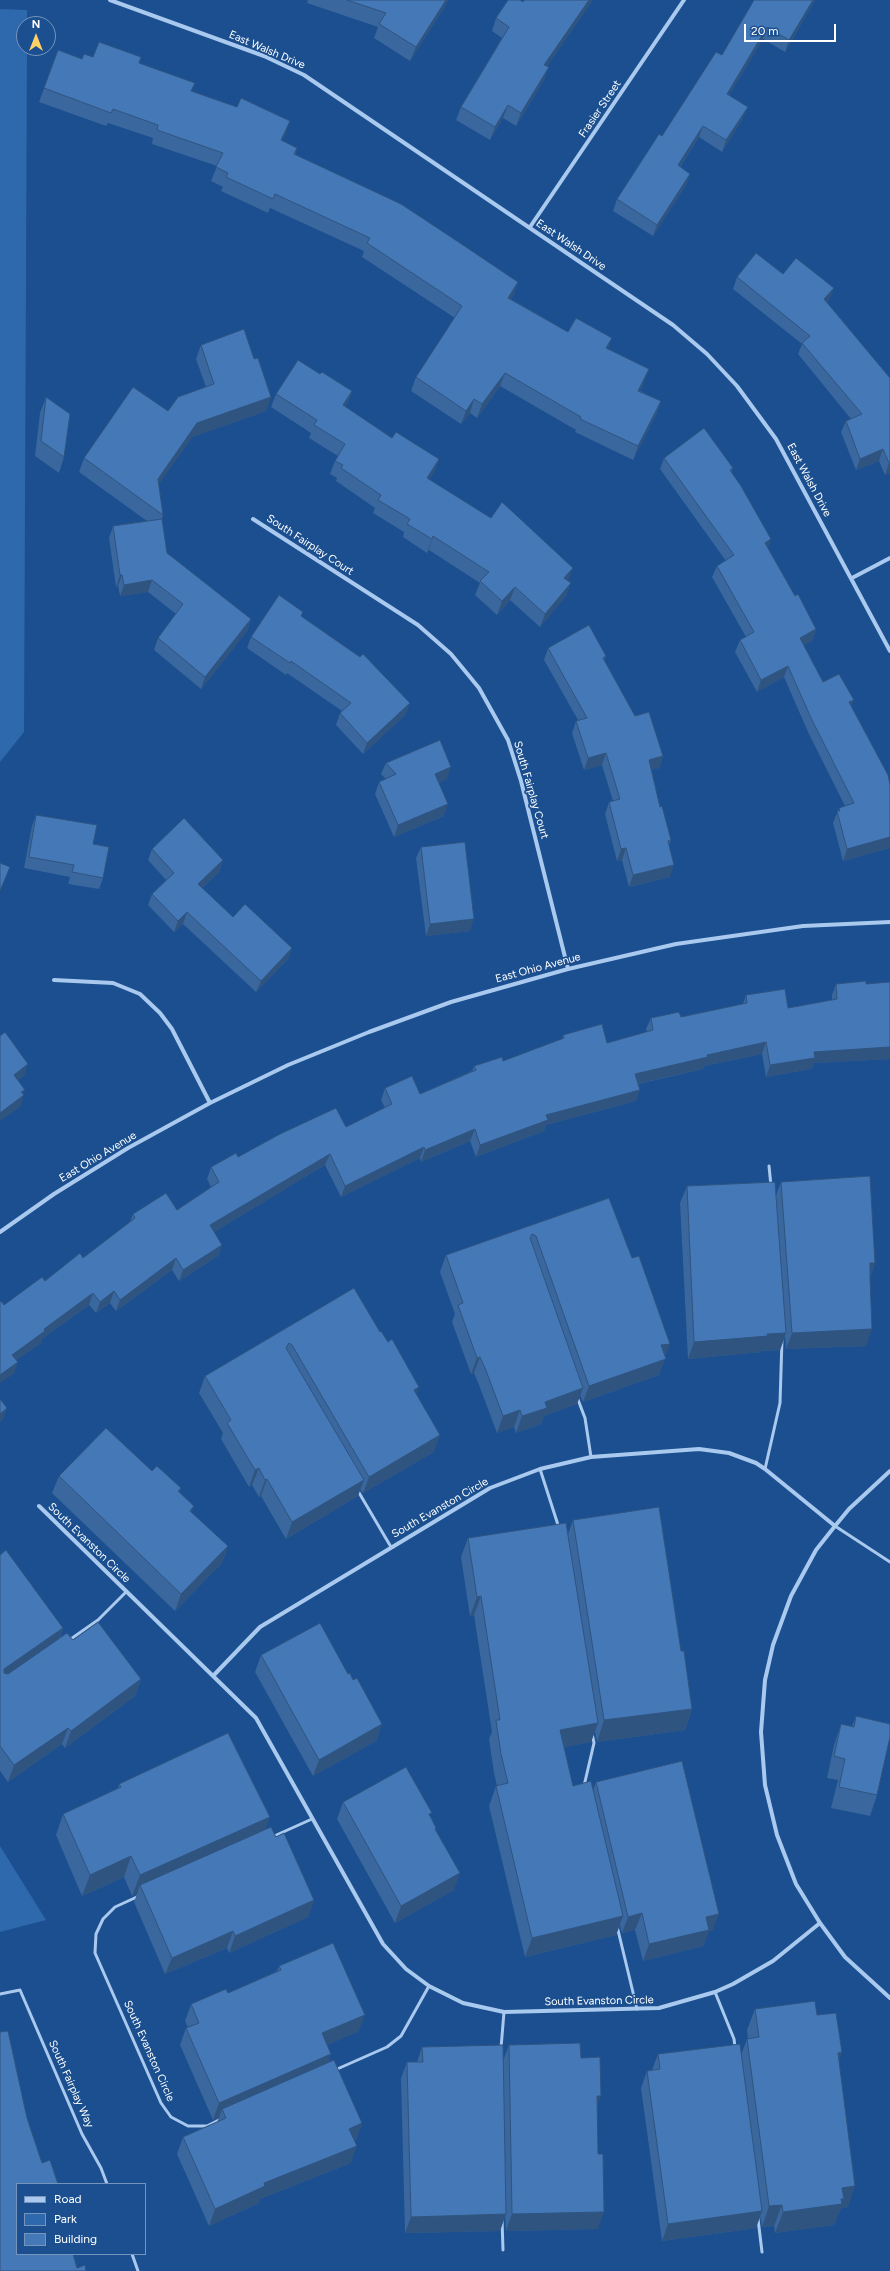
<!DOCTYPE html>
<style>
body{margin:0}
#map{position:relative;width:890px;height:2271px;overflow:hidden;background:#1b4f8f;font-family:Figtree,sans-serif}
canvas{display:block}
.legend{position:absolute;left:16px;top:2183px;width:130px;height:72px;box-sizing:border-box;background:#1b4f8f;border:1px solid #7695bc;margin:0;padding:5px 7px;list-style:none;font-size:12px;color:#fff}
.legend li{display:flex;align-items:center;gap:8px;height:20px}
.legend b{width:20px;border:1px solid #7695bc}
.north{position:absolute;left:16px;top:16px;width:40px;height:40px;box-sizing:border-box;background:#1b4f8f;border:1px solid #7695bc;border-radius:50%;rotate:0deg;font-size:11px;font-weight:700;line-height:16px;text-align:center;color:#fff}
.north::after{content:'';display:block;margin:auto;width:14px;height:18px;background:#ffd166;clip-path:polygon(50% 0,100% 100%,50% 72%,0 100%)}
.scale{position:absolute;left:744px;top:24px;width:92px;height:18px;box-sizing:border-box;border:2px solid #fff;border-top:0;padding-left:5px;font-size:12px;line-height:14px;white-space:nowrap;color:#fff;-webkit-text-stroke:3px #1b4f8f;paint-order:stroke}
</style>
<div id="map">
<canvas width="890" height="2271"></canvas>
<ul class="legend">
<li><b style="height:5px;background:#a9c9ee"></b>Road</li>
<li><b style="height:11px;background:#2e69ad"></b>Park</li>
<li><b style="height:11px;background:#4478b7"></b>Building</li>
</ul>
<div class="north">N</div>
<div class="scale">20 m</div>
</div>
<script>
const c = document.querySelector('canvas').getContext('2d');
c.lineJoin = 'round';
function fillPath(path, color) { c.fillStyle = color; c.fill(path, 'evenodd'); }
const toPath = rows => new Path2D(rows.map(r => 'M' + r).join(''));
function trace(path, color, width, dash) { c.strokeStyle = color; c.lineWidth = width; c.lineCap = dash ? 'butt' : 'round'; c.setLineDash(dash || []); c.stroke(path); }
function label(font, color, halo, rows, align = 'center') {
  c.font = font + ' Figtree,sans-serif'; c.lineWidth = 3.5; c.setLineDash([]); c.textBaseline = 'middle'; c.strokeStyle = halo; c.fillStyle = color; for (const [text, x, y, turn = 0] of rows) {
    c.save(); c.translate(x, y); c.rotate((+turn || 0) * Math.PI / 180); c.textAlign = isNaN(turn) ? turn : align; if (halo) c.strokeText(text, 0, 0); c.fillText(text, 0, 0); c.restore();
  }
}
const green = toPath([
 [0,9,27,10,27,24,24,24,24,48,27,48,24,732,0,762],
 [0,1846,46,1920,0,1932]
]);
const lane = toPath([
 [769,1166,771,1186],
 [577,1397,585,1418,591,1457],
 [540,1469,559,1528],
 [765,1469,780,1403,782,1339],
 [358,1491,391,1547],
 [835,1526,890,1562],
 [68,1641,98,1620,126,1592],
 [584,1786,594,1743,592,1733],
 [272,1837,312,1819],
 [139,1896,115,1907,103,1919,96,1934,95,1953,161,2103,171,2117,188,2126,207,2126,219,2120],
 [617,1926,637,2009],
 [715,1992,734,2039,735,2047],
 [0,1994,20,1990,82,2134,101,2168,107,2184],
 [501,2048,504,2012],
 [335,2070,387,2047,401,2036,429,1986],
 [502,2219,503,2250],
 [758,2219,762,2252],
 [132,2254,138,2271]
]);
const street = toPath([
 [110,0,264,56,304,75,673,325,707,354,737,386,776,439,890,651],
 [530,227,684,0],
 [253,519,418,625,451,654,479,688,508,740,521,781,568,969],
 [852,578,890,558],
 [54,980,113,983,140,994,160,1013,172,1029,210,1103],
 [0,1232,54,1194,128,1148,210,1103,288,1065,369,1032,451,1002,568,969,676,944,803,926,890,922],
 [890,1471,849,1509,835,1526,816,1550,791,1596,773,1645,765,1680,761,1732,765,1785,777,1835,796,1884,820,1923,845,1957,890,1998],
 [39,1506,256,1718,383,1944,406,1969,429,1986,463,2003,504,2012,659,2008,715,1992,733,1984,773,1961,820,1923],
 [213,1676,260,1627,490,1488,540,1469,591,1457,699,1449,729,1453,756,1463,765,1469,835,1526]
]);
const wall = toPath([
 [308,0,448,0,444,8,410,61,374,38,378,27,307,3],
 [593,0,547,66,544,80,516,126,503,118,490,140,456,120,461,107,502,38,492,31,496,18,523,2],
 [754,0,815,0,785,52,763,39,729,95,743,118,722,152,699,137,680,167,690,174,686,185,653,236,613,211,617,199,662,136,722,55],
 [58,50,82,59,93,57,139,63,191,91,237,107,290,121,282,141,297,148,295,155,518,282,513,296,511,299,568,332,608,349,644,383,640,391,661,401,656,415,633,460,575,432,576,430,500,386,477,418,470,413,461,424,411,391,416,377,455,318,362,257,364,251,270,208,268,213,221,191,223,187,211,181,217,166,152,144,153,138,108,123,106,126,39,102],
 [783,274,834,288,829,299,827,302,890,378,890,473,885,475,879,461,856,470,841,432,846,421,851,419,798,354,802,344,733,289,737,277],
 [201,345,254,359,271,397,266,411,192,437,158,485,163,515,162,519,167,553,251,619,247,631,201,689,154,650,158,638,176,614,148,592,120,596,118,586,116,587,109,538,113,526,147,521,79,472,84,458,168,411,206,387,196,359],
 [320,374,352,391,347,404,345,407,392,438,439,459,434,472,429,479,568,581,566,596,540,627,510,600,497,615,475,595,480,583,429,550,427,553,403,537,404,532,373,513,375,508,336,481,337,478,330,474,335,461,338,456,309,438,311,433,271,407,276,394],
 [46,397,64,457,59,473,35,456,40,413],
 [664,458,733,468,731,472,768,548,795,596,816,629,812,641,803,645,823,682,851,706,890,785,890,848,843,861,833,823,839,808,845,806,808,732,784,677,757,692,735,652,740,640,746,637,712,577,717,566,726,561,660,469],
 [302,617,410,703,405,715,363,754,336,725,340,713,342,711,287,673,286,675,247,648,251,637],
 [548,648,606,656,604,660,635,716,663,756,659,768,651,770,660,807,671,840,669,845,670,877,629,887,622,860,617,861,605,814,609,802,613,801,602,765,584,770,572,733,576,721,578,720,544,660],
 [386,763,447,779,439,782,444,816,394,837,375,794,379,782,386,779,381,774],
 [36,815,93,844,103,878,99,889,68,884,70,877,24,868,32,826],
 [421,847,470,931,426,936,416,858],
 [152,849,223,860,219,872,202,888,233,917,292,948,288,959,256,992,183,924,174,932,148,905,152,894,166,880,148,860],
 [890,982,890,1059,814,1063,811,1069,766,1077,762,1054,704,1066,703,1069,638,1084,636,1101,546,1125,544,1131,476,1157,470,1141,421,1162,420,1158,341,1197,325,1165,214,1232,222,1245,218,1256,179,1281,172,1270,116,1311,110,1303,96,1313,89,1305,42,1339,41,1343,16,1360,14,1374,4,1305,83,1258,130,1222,133,1214,177,1210,211,1187,207,1179,211,1167,238,1157,346,1127,385,1108,381,1100,385,1088,420,1094,472,1071,474,1066,503,1061,562,1039,563,1035,607,1043,647,1032,646,1029,651,1018,681,1017,743,1004,746,995,788,1008,832,1000,832,995,836,984,866,984],
 [781,1182,875,1263,870,1277,866,1346,786,1349,785,1336,780,1350,762,1351,761,1352,688,1359,680,1203,687,1186,776,1195],
 [609,1198,665,1358,659,1375,583,1402,580,1395,577,1404,544,1416,541,1424,516,1433,514,1427,497,1433,479,1385,474,1373,471,1374,452,1322,455,1314,440,1272,446,1255],
 [354,1288,417,1395,434,1452,363,1493,360,1489,358,1496,286,1539,261,1496,259,1497,252,1485,249,1487,221,1439,223,1433,199,1393,205,1376],
 [152,1471,181,1488,179,1492,192,1513,228,1546,222,1563,175,1611,52,1493,59,1476],
 [573,1520,681,1651,692,1709,685,1730,597,1742,595,1731,591,1742,564,1747,573,1786,593,1790,596,1782,713,1930,709,1931,703,1946,643,1961,635,1930,622,1933,620,1925,616,1935,525,1957,489,1806,496,1786,497,1786,494,1773,489,1739,492,1732,474,1615,470,1616,461,1557,468,1538,568,1534],
 [0,1555,63,1628,60,1638,73,1640,141,1679,135,1696,65,1748,62,1744,8,1782,0,1771],
 [261,1655,348,1674,353,1680,382,1724,376,1741,313,1776,255,1672],
 [856,1716,877,1795,870,1816,831,1808,838,1780,827,1778,834,1745,841,1724,852,1726],
 [119,1784,266,1829,276,1837,314,1900,308,1917,229,1953,227,1948,165,1974,134,1902,137,1894,132,1896,124,1877,82,1896,56,1835,63,1814,118,1788],
 [343,1802,431,1817,436,1828,436,1830,454,1890,395,1923,337,1819],
 [279,1966,359,2031,327,2045,329,2062,362,2123,356,2140,354,2140,351,2163,260,2199,259,2203,209,2226,177,2154,183,2137,217,2122,219,2118,213,2120,180,2045,186,2028,188,2028,185,2021,191,2004,228,1993,277,1971],
 [755,2009,817,2015,842,2052,839,2060,848,2207,841,2208,834,2225,775,2233,774,2226,762,2227,760,2216,756,2228,662,2241,641,2088,647,2071,652,2070,658,2054,741,2055,747,2039,748,2039,747,2030],
 [509,2045,581,2058,597,2107,598,2154,598,2229,506,2231,505,2215,500,2231,405,2233,401,2078,407,2062,417,2062,422,2047,503,2061]
]);
const shadedWall = toPath([
 [446,0,448,0,444,8,410,61,416,47],
 [589,0,593,0,539,78,544,65],
 [813,0,815,0,785,52,789,40],
 [767,27,763,39,723,105,727,94],
 [549,67,544,80,516,126,521,113],
 [508,105,503,118,490,140,495,127],
 [748,107,743,118,722,152,726,140],
 [290,121,285,135,276,154,281,140],
 [703,126,699,137,673,177,678,165],
 [690,174,686,185,653,236,657,225],
 [518,282,513,296,503,311,508,298],
 [834,288,829,299,820,311,824,299],
 [612,338,607,352,606,348],
 [649,369,644,383,633,404,638,391],
 [505,373,500,386,477,418,482,404],
 [352,391,347,404,338,419,343,405],
 [271,397,266,411,192,437,153,493,158,479,197,423],
 [474,399,470,413,461,424,466,411],
 [661,401,656,415,633,460,638,446],
 [883,449,879,461,856,470,860,459],
 [439,459,434,472,422,491,427,478],
 [889,463,890,463,890,473,885,475],
 [433,536,429,550,427,553,432,539],
 [771,539,767,551,765,543],
 [573,568,568,581,564,578],
 [120,575,122,575,118,586,116,587],
 [152,580,148,592,120,596,124,585],
 [571,583,566,596,540,627,545,614],
 [515,587,510,600,497,615,502,601],
 [251,619,247,631,201,689,205,677],
 [816,629,812,641,795,649,800,638],
 [788,666,784,677,757,692,761,680],
 [854,700,850,711,849,702],
 [410,703,405,715,363,754,367,743],
 [606,753,602,765,584,770,588,758],
 [663,756,659,768,644,772,649,760],
 [451,767,447,779,431,786,435,774],
 [448,804,444,816,394,837,398,825],
 [890,837,890,848,843,861,847,849],
 [626,848,622,860,617,861,621,849],
 [223,860,219,872,194,895,198,884],
 [674,865,670,877,629,887,633,875],
 [187,912,183,924,174,932,178,921],
 [474,919,470,931,426,936,430,924],
 [292,948,288,959,256,992,261,981],
 [766,1042,762,1054,704,1066,703,1069,631,1085,635,1074,707,1055],
 [890,1047,890,1059,814,1063,811,1069,766,1077,770,1065,814,1052],
 [28,1064,24,1076,10,1086,14,1075],
 [25,1090,22,1097,24,1095,20,1107,0,1121,0,1113,21,1092],
 [640,1090,636,1101,546,1125,544,1131,476,1157,480,1145,546,1115],
 [475,1129,470,1141,421,1162,425,1150],
 [424,1147,420,1158,341,1197,345,1186],
 [330,1154,325,1165,206,1237,210,1225],
 [222,1245,218,1256,179,1281,183,1270],
 [176,1258,172,1270,116,1311,120,1300],
 [870,1263,875,1263,868,1280],
 [114,1291,110,1303,96,1313,100,1302],
 [93,1293,89,1305,42,1339,41,1343,8,1366,12,1355,44,1329],
 [872,1329,866,1346,786,1349,792,1333],
 [786,1333,780,1350,762,1351,761,1352,688,1359,694,1342,767,1334],
 [670,1344,659,1375,583,1402,589,1386,661,1345],
 [480,1357,474,1373,471,1374,477,1358],
 [18,1362,14,1374,0,1383,0,1375],
 [419,1387,413,1404,414,1390],
 [583,1388,577,1404,544,1416,541,1424,516,1433,522,1416,545,1402],
 [7,1408,3,1420,0,1422,0,1414],
 [520,1410,514,1427,497,1433,503,1416],
 [440,1435,434,1452,363,1493,369,1477],
 [259,1468,252,1485,249,1487,255,1470],
 [267,1479,261,1496,259,1497,265,1480],
 [364,1480,358,1496,286,1539,292,1522],
 [194,1506,188,1523,190,1511],
 [228,1546,222,1563,175,1611,181,1594],
 [481,1596,474,1615,470,1616,477,1597],
 [63,1628,57,1645,0,1684,4,1669],
 [141,1679,135,1696,65,1748,71,1731],
 [692,1709,685,1730,597,1742,604,1720],
 [598,1723,591,1742,553,1749,560,1730],
 [382,1724,376,1741,313,1776,319,1760],
 [68,1728,62,1744,8,1782,14,1765],
 [270,1817,262,1838,140,1885,137,1894,132,1896,140,1875],
 [131,1856,124,1877,82,1896,90,1875],
 [460,1873,454,1890,395,1923,401,1906],
 [314,1900,308,1917,229,1953,235,1936],
 [642,1913,635,1930,622,1933,628,1917],
 [719,1914,713,1930,709,1931,703,1946,643,1961,649,1944,706,1917],
 [623,1916,616,1935,525,1957,532,1938],
 [233,1931,227,1948,165,1974,172,1958],
 [365,2015,359,2031,316,2050,322,2033],
 [842,2052,834,2073,838,2053],
 [331,2054,325,2071,222,2109,219,2118,213,2120,219,2103],
 [597,2096,601,2096,595,2113],
 [362,2123,356,2140,343,2146,349,2129],
 [357,2146,351,2163,260,2199,259,2203,209,2226,215,2209,264,2183],
 [855,2186,848,2207,841,2208,834,2225,775,2233,783,2212,842,2188],
 [782,2205,774,2226,762,2227,769,2206],
 [762,2211,756,2228,662,2241,668,2224],
 [604,2212,598,2229,506,2231,512,2214],
 [506,2214,500,2231,405,2233,411,2217]
]);
const building = toPath([
 [347,0,446,0,416,47,379,24,386,13,347,0],
 [508,0,520,0,523,2,524,0,589,0,544,65,549,67,521,113,508,105,495,127,461,107,509,27,496,18,508,0],
 [754,0,813,0,789,40,767,27,727,94,748,107,726,140,703,126,678,165,690,174,657,225,617,199,659,134,662,136,716,52,722,55,754,0],
 [99,42,141,57,139,63,195,83,191,91,237,107,241,98,290,121,281,140,297,148,294,154,401,204,460,243,518,282,508,298,568,332,576,318,612,338,606,348,649,369,638,391,661,401,638,446,580,419,581,417,505,373,482,404,474,399,466,411,416,377,462,306,367,243,370,238,275,194,273,199,226,177,228,173,216,167,223,153,157,130,158,125,113,109,111,113,44,88,58,50,82,59,84,54,93,57,99,42],
 [756,253,783,274,796,258,834,288,824,299,890,378,890,463,889,463,883,449,860,459,846,421,862,414,802,343,810,336,737,277,756,253],
 [244,329,254,359,258,358,271,397,197,423,158,479,163,515,84,458,133,387,168,411,178,397,214,384,201,345,244,329],
 [298,360,320,374,322,372,352,391,343,405,392,438,396,432,439,459,427,478,491,518,502,502,573,568,564,578,571,583,545,614,515,587,502,601,480,581,489,572,433,536,432,539,407,524,410,519,378,500,381,495,341,468,343,465,335,461,345,444,314,425,317,420,276,394,298,360],
 [46,397,70,414,64,457,41,441,46,397],
 [704,428,733,468,730,470,741,486,771,539,765,543,795,596,798,594,816,629,800,638,823,682,839,674,854,700,849,702,888,775,890,785,890,837,847,849,837,811,840,811,839,808,854,803,812,720,788,666,761,680,740,640,754,632,717,566,734,555,664,458,704,428],
 [162,519,167,553,251,619,205,677,158,638,183,604,152,580,124,585,122,575,120,575,113,526,162,519],
 [279,595,303,612,301,616,360,657,363,654,410,703,367,743,340,713,351,703,291,661,290,663,251,637,279,595],
 [589,625,606,656,603,658,635,716,649,712,663,756,649,760,660,807,662,806,671,840,668,841,674,865,633,875,626,848,621,849,609,802,620,799,606,753,588,758,576,721,587,718,548,648,589,625],
 [440,740,451,767,435,774,448,804,398,825,379,782,396,774,386,763,440,740],
 [36,815,97,825,93,844,109,847,103,878,72,872,74,865,29,857,36,815],
 [184,818,223,860,198,884,233,917,245,904,292,948,261,981,187,912,178,921,152,894,174,873,152,849,184,818],
 [465,842,474,919,430,924,421,847,465,842],
 [0,863,10,867,0,891,0,863],
 [866,981,866,984,890,982,890,1047,814,1052,815,1058,770,1065,766,1042,707,1055,708,1057,635,1074,640,1090,546,1115,548,1120,480,1145,475,1129,425,1150,424,1147,345,1186,330,1154,210,1225,222,1245,183,1270,176,1258,120,1300,114,1291,100,1302,93,1293,44,1329,45,1331,12,1355,18,1362,0,1375,0,1302,1,1301,4,1305,42,1277,45,1281,80,1253,83,1258,135,1218,133,1214,166,1193,177,1210,219,1182,211,1167,236,1153,238,1157,280,1134,336,1108,346,1127,392,1104,385,1088,412,1076,420,1094,476,1070,474,1066,502,1057,503,1061,564,1038,563,1035,602,1024,607,1043,653,1030,651,1018,679,1012,681,1017,747,1003,746,995,785,989,788,1008,837,999,836,984,866,981],
 [5,1032,28,1064,14,1075,25,1090,21,1092,24,1095,0,1113,0,1036,5,1032],
 [870,1176,875,1263,870,1263,870,1278,872,1329,792,1333,781,1182,870,1176],
 [775,1182,786,1333,767,1334,768,1336,694,1342,687,1186,775,1182],
 [609,1198,632,1258,639,1256,670,1344,661,1345,666,1359,589,1386,536,1236,532,1234,530,1238,583,1388,545,1402,547,1408,522,1416,520,1410,503,1416,485,1368,480,1357,477,1358,458,1305,463,1303,446,1255,609,1198],
 [354,1288,380,1332,381,1331,388,1342,392,1339,419,1387,414,1390,440,1435,369,1477,292,1345,289,1343,286,1348,364,1480,292,1522,267,1479,265,1480,259,1468,255,1470,227,1423,231,1420,205,1376,354,1288],
 [0,1399,7,1408,0,1414,0,1399],
 [106,1428,152,1471,157,1466,181,1488,178,1491,194,1506,190,1511,228,1546,181,1594,59,1476,106,1428],
 [659,1507,681,1651,684,1651,692,1709,604,1720,573,1520,659,1507],
 [566,1523,598,1723,560,1730,573,1786,591,1781,623,1916,532,1938,496,1786,508,1783,501,1754,496,1720,500,1720,481,1596,477,1597,468,1538,566,1523],
 [6,1550,63,1628,4,1669,4,1673,8,1674,67,1633,73,1640,98,1622,141,1679,71,1731,68,1728,14,1765,0,1746,0,1555,6,1550],
 [320,1623,348,1674,350,1673,353,1680,357,1678,382,1724,319,1760,261,1655,320,1623],
 [856,1716,890,1724,890,1737,877,1795,839,1787,845,1759,834,1756,841,1724,854,1727,856,1716],
 [228,1733,270,1817,140,1875,131,1856,90,1875,63,1814,121,1787,119,1784,228,1733],
 [682,1761,719,1914,706,1917,709,1930,649,1944,642,1913,628,1917,596,1782,682,1761],
 [406,1767,432,1813,429,1814,436,1828,435,1829,460,1873,401,1906,343,1802,406,1767],
 [271,1827,276,1837,284,1833,314,1900,235,1936,233,1931,172,1958,140,1885,271,1827],
 [333,1943,365,2015,322,2033,331,2054,219,2103,186,2028,199,2023,191,2004,226,1989,228,1993,281,1970,279,1966,333,1943],
 [815,2001,817,2015,836,2013,842,2052,838,2053,855,2186,842,2188,844,2199,841,2199,842,2204,783,2212,782,2205,769,2206,747,2039,759,2037,755,2009,815,2001],
 [8,2031,27,2118,42,2163,50,2160,58,2184,17,2184,17,2254,73,2254,77,2268,85,2265,86,2271,0,2271,0,2032,8,2031],
 [580,2043,581,2058,600,2057,601,2096,597,2096,598,2154,603,2154,604,2212,512,2214,509,2045,580,2043],
 [740,2044,762,2211,668,2224,647,2071,660,2069,658,2054,740,2044],
 [503,2045,506,2214,411,2217,407,2062,423,2062,422,2047,503,2045],
 [334,2060,362,2123,349,2129,357,2146,264,2183,265,2186,215,2209,183,2137,226,2118,222,2109,334,2060]
]);
const streetNames = [
 ["East Walsh Drive",267,50,23],
 ["Frasier Street",600,109,-56],
 ["East Walsh Drive",571,245,34],
 ["East Walsh Drive",809,480,62],
 ["South Fairplay Court",310,545,33],
 ["South Fairplay Court",531,790,74],
 ["East Ohio Avenue",538,968,-15],
 ["East Ohio Avenue",98,1157,-31],
 ["South Evanston Circle",440,1508,-30],
 ["South Evanston Circle",89,1543,44],
 ["South Evanston Circle",599,2001,-1],
 ["South Evanston Circle",149,2051,66],
 ["South Fairplay Way",71,2084,66]
];
fillPath(green, '#2e69ad');
trace(lane, '#a9c9ee', 3);
trace(street, '#a9c9ee', 4);
fillPath(wall, '#3a679d');
fillPath(shadedWall, '#305480');
fillPath(building, '#4478b7');
trace(building, '#305480', 1);
label('11px', '#fff', '#1b4f8f', streetNames);
</script>
